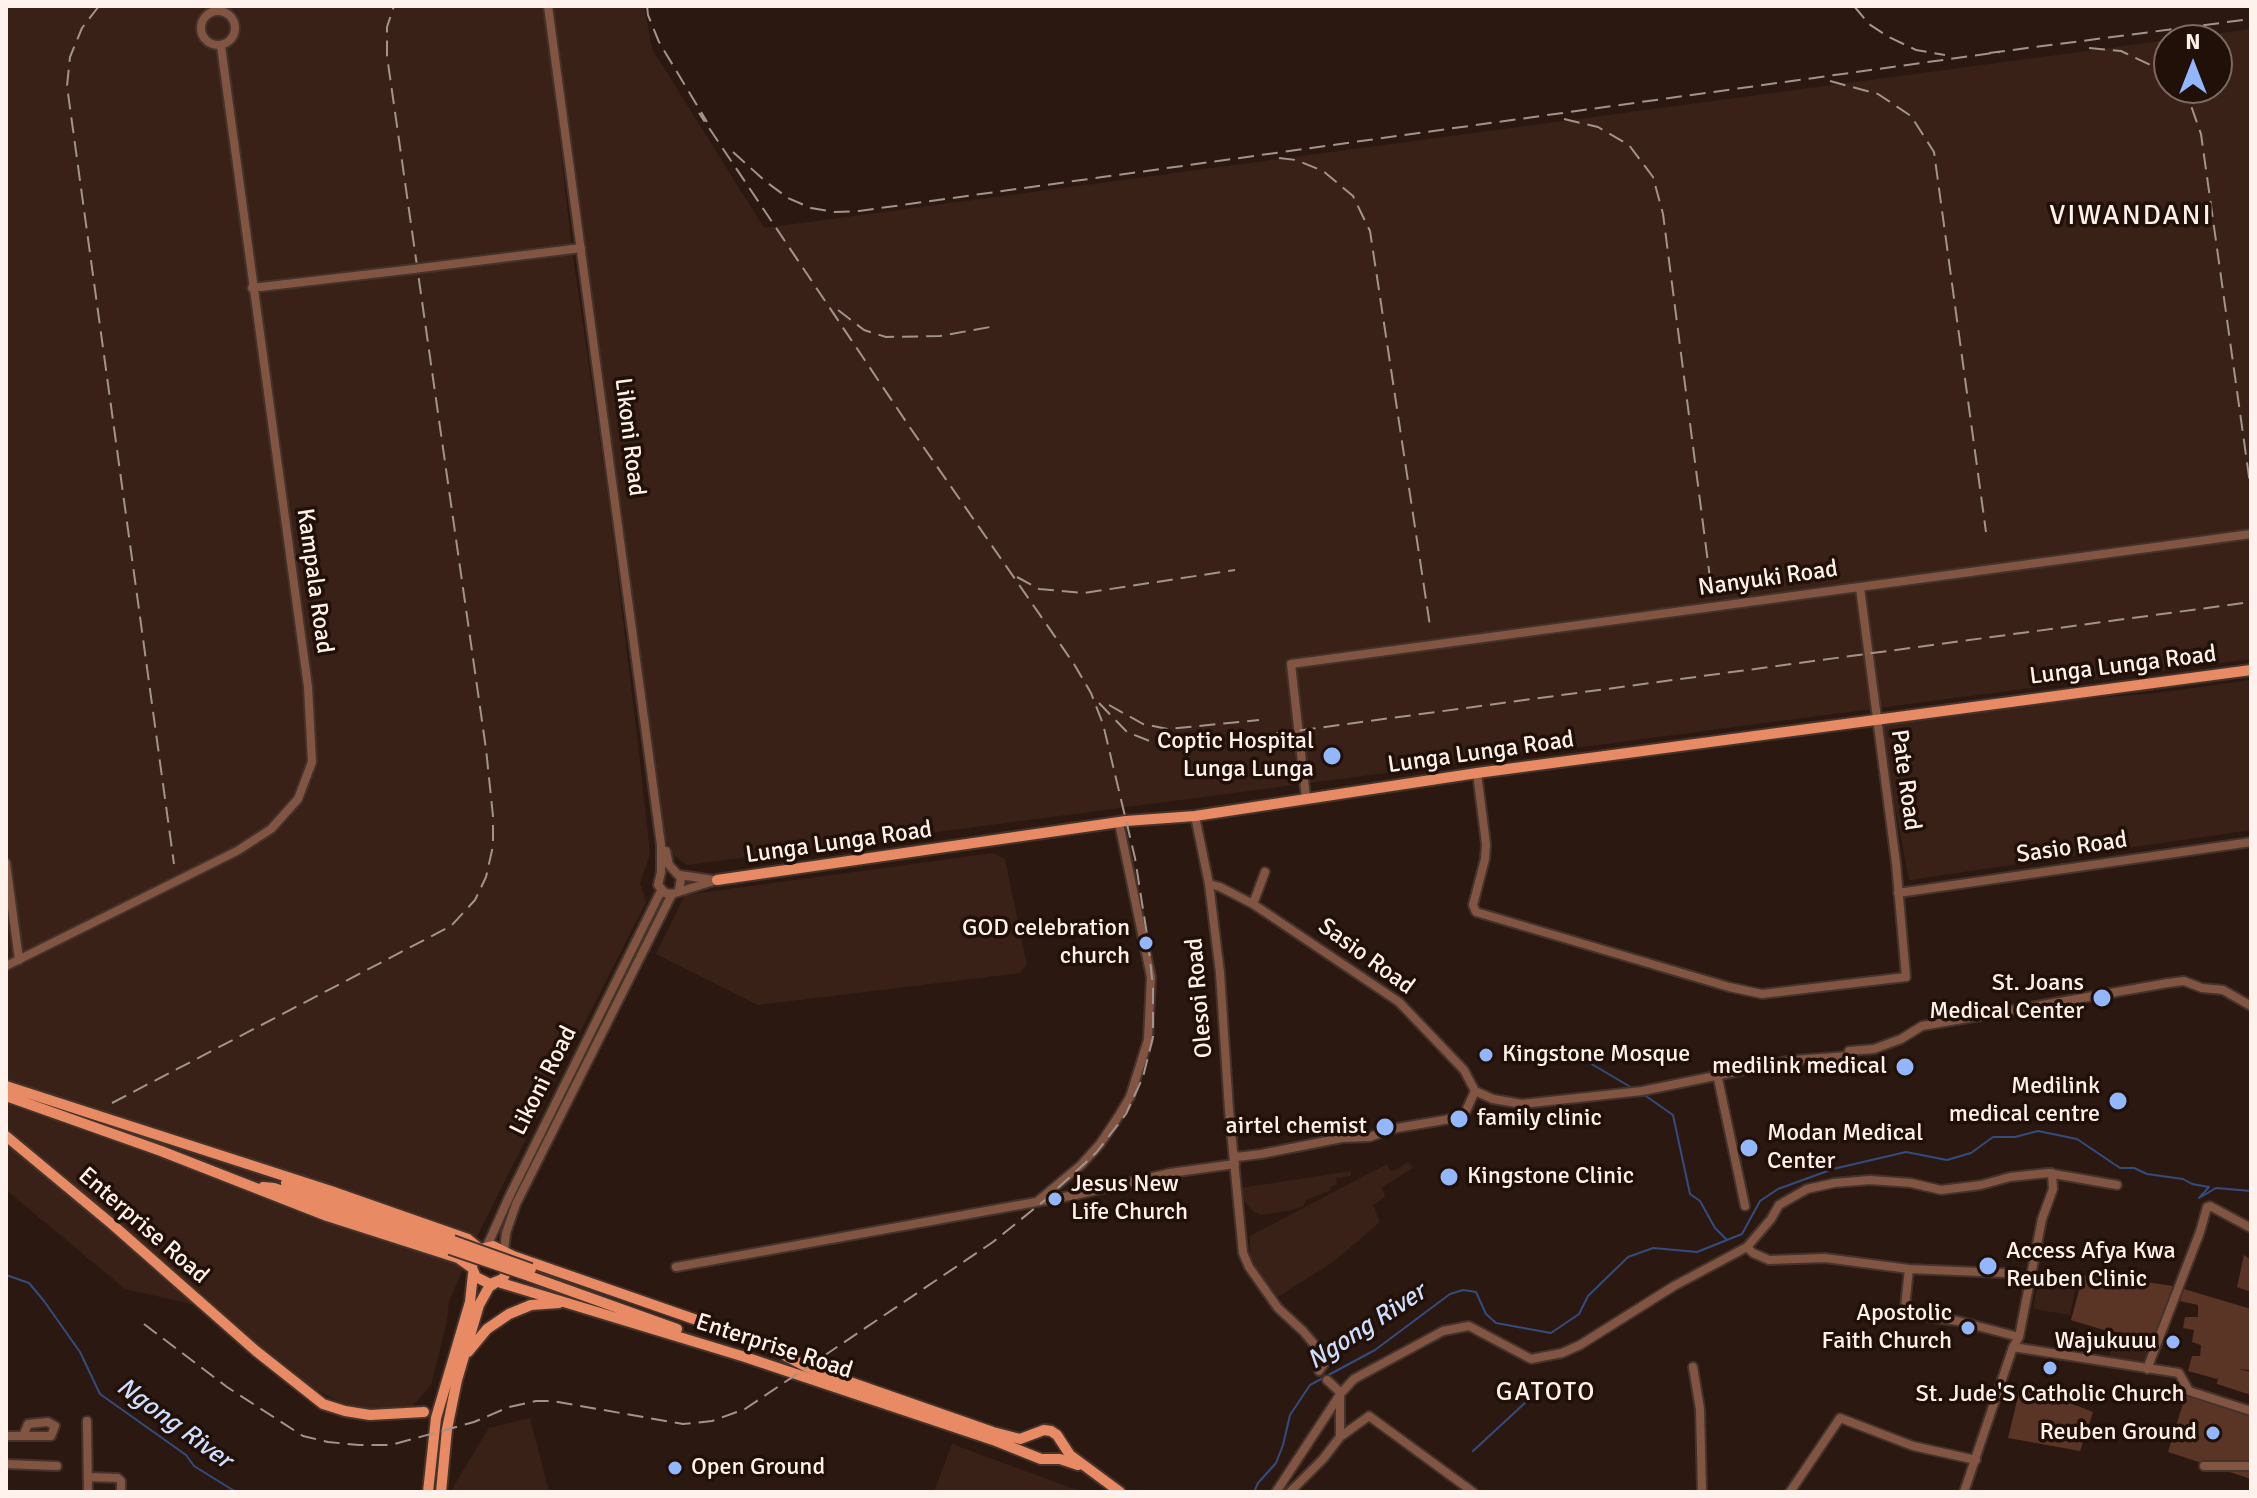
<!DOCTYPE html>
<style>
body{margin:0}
#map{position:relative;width:2257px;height:1498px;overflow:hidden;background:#2b1911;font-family:Signika,sans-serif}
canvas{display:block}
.frame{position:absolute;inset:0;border:8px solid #fff2ec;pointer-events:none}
.north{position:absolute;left:2153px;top:24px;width:80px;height:80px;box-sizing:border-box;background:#211008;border:2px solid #7a6a63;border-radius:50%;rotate:0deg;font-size:22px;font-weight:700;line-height:32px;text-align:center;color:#fff2ec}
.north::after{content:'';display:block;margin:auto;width:28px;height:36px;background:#93b7fd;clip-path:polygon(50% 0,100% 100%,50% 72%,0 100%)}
</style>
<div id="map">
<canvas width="2257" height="1498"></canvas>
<div class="frame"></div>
<div class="north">N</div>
</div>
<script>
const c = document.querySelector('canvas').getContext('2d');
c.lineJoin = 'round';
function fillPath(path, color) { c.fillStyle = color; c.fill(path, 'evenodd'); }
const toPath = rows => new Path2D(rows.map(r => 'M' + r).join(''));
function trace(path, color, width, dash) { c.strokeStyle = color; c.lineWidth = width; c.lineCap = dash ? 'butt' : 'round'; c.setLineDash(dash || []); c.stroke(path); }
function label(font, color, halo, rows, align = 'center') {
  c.font = font + ' Signika,sans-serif'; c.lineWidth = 7; c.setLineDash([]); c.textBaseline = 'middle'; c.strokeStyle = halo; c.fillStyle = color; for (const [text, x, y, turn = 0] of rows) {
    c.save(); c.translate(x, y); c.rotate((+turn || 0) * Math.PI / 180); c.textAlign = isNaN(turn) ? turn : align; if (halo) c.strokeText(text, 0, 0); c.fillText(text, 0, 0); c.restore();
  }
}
const built = toPath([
 [6,6,544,6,572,249,608,497,638,743,650,854,640,883,646,902,479,1232,449,1301,447,1321,431,1385,410,1409,372,1411,340,1402,313,1388,196,1305,125,1289,6,1190],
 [554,6,644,6,652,49,764,228,2251,29,2251,659,687,865,673,855,664,835],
 [2169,40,2217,40,2217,88,2169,88],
 [2251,680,2251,830,1909,880,1879,721,2019,704,2158,693],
 [994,853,1005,859,1027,965,1020,973,758,1005,656,954,685,895],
 [1408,1162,1413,1168,1382,1187,1385,1197,1373,1205,1380,1222,1333,1262,1273,1300,1250,1260,1250,1236,1387,1164,1391,1172],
 [1351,1171,1351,1176,1336,1178,1337,1185,1331,1186,1331,1190,1306,1200,1303,1206,1292,1210,1261,1215,1254,1212,1242,1199,1241,1188],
 [2038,1280,2076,1286,2070,1315,2033,1309],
 [2115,1334,2155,1340,2146,1365,2108,1360],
 [530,1418,549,1492,450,1492,489,1428],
 [952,1444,1082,1492,934,1492]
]);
const green = toPath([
 [2244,1255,2251,1260,2251,1292,2237,1287],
 [2097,1275,2173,1286,2155,1336,2107,1331,2071,1320,2083,1276],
 [2184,1289,2251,1309,2251,1370,2238,1369,2251,1372,2251,1395,2217,1384,2218,1377,2217,1379,2188,1371,2192,1356,2200,1356,2201,1345,2192,1342,2194,1330,2183,1328,2185,1317,2198,1317,2198,1305,2180,1301],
 [2021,1384,2093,1412,2080,1451,2008,1438],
 [2186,1394,2251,1414,2251,1479,2168,1452]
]);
const stream = toPath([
 [1583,1059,1634,1089],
 [1643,1094,1673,1115,1690,1194,1700,1201,1715,1228,1727,1240],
 [6,1275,29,1283,44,1301,80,1352,100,1394,186,1455,194,1466,236,1492],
 [1473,1451,1540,1389],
 [1254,1492,1258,1483,1276,1463,1283,1445,1290,1415,1310,1385,1375,1350,1450,1294,1463,1290,1476,1292,1486,1314,1496,1323,1551,1333,1579,1314,1588,1296,1628,1257,1653,1248,1697,1252,1742,1234,1760,1201,1778,1189,1833,1169,1906,1152,1947,1160,1971,1153,1993,1137,2015,1137,2038,1131,2077,1139,2120,1168,2134,1168,2147,1174,2183,1179,2192,1184,2209,1187,2199,1198,2216,1188,2251,1191]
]);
const minor = toPath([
 [548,6,661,845,661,872,658,885,665,893,672,894,717,880],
 '201 28a17 17 0 1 1 34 0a17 17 0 1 1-34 0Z',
 [421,268,581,248],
 [252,288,414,269],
 [1477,773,1486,844,1485,859,1473,905,1476,912,1729,987,1762,994,1906,977,1896,863,1860,588],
 [1306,798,1291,664,2251,534],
 [1195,816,1209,884,1220,973,1229,1110,1243,1253,1249,1267,1278,1308,1303,1331,1325,1357,1326,1361,1319,1371],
 [666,851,669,865,681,878,679,890],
 [6,863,19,960],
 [680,875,714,880],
 [1209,884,1220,887,1253,904,1399,1002,1464,1070,1475,1091,1493,1099,1522,1104,1642,1091,1793,1060,1849,1056,1849,1051,1874,1049,1901,1039,1922,1026,2168,983,2184,981,2202,988,2223,990,2251,1006],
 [1898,893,2251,842],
 [1253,904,1265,872],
 [6,966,237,851,271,829,298,799,312,762,308,687,221,46],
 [1717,1074,1745,1206],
 [1234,1154,1237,1157,1261,1154,1342,1138,1370,1137,1391,1129,1450,1119,1465,1113,1475,1091],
 [1039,1200,1081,1165,1100,1144,1118,1117,1130,1097,1148,1040,1151,977,1119,823],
 [487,1246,510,1195,661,891],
 [1747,1247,1753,1253,1769,1260,1825,1258,1909,1269,2004,1273,2031,1279],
 [504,1251,506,1233,516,1204,672,894],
 [676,1267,1075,1195,1170,1173,1235,1164],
 [1909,1269,1905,1307,1909,1310,1927,1317,1958,1321,2019,1337],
 [2013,1347,2019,1337,2042,1219,2053,1189,2052,1173],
 [1693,1367,1700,1409,1702,1492],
 [2147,1369,2200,1232,2207,1207,2210,1206,2251,1228],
 [1327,1380,1341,1393],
 [87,1421,88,1492],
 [6,1436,51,1436,55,1426,48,1422,28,1424,23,1436],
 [1340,1437,1340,1398],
 [6,1464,57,1466],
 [2204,1466,2251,1466],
 [88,1477,118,1478,121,1481,121,1492],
 [1276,1492,1341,1393,1354,1379,1365,1373,1443,1331,1469,1326,1531,1359,1562,1353,1580,1345,1674,1286,1747,1247,1771,1219,1779,1205,1807,1189,1834,1183,1870,1180,1911,1183,1941,1190,1981,1185,2010,1177,2048,1173,2117,1185],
 [1290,1492,1323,1459,1340,1437,1369,1416,1473,1492],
 [1790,1492,1840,1418,1913,1446,1976,1460],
 [1964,1492,2013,1347,2179,1373,2189,1391,2251,1411]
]);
const major = toPath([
 [717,880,1126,821,1195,816,1477,773,2251,670],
 [6,1086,331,1191,468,1239,480,1249],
 [6,1096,161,1151,327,1216,458,1258,472,1268],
 [6,1136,113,1225,256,1351,323,1404,345,1411,370,1415,424,1412],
 [286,1183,453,1241],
 [263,1187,274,1188,450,1249],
 [505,1253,510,1264,503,1279,490,1284,476,1277,472,1268,474,1255,480,1249,493,1246,513,1256,757,1341,807,1367,993,1432,1020,1439,1044,1430,1051,1431,1057,1435,1070,1455,1120,1492],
 [529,1276,677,1329],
 [498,1282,745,1357,996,1441,1041,1459,1060,1459,1078,1465],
 [468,1352,487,1329,509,1314,531,1305,559,1303],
 [428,1492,436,1418,470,1302,473,1274],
 [441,1492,447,1429,457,1380,479,1305,489,1287,495,1283]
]);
const rail = toPath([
 [99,6,82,28,70,57,67,86,174,864],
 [647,6,648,15,659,42,707,122],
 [1854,6,1869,24,1887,36,1916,50,1945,55],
 [2089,48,2121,51,2163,71,2169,78],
 [1989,53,2251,19],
 [1830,81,1878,94,1911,116,1934,152,1986,532],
 [2178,88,2189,100,2201,134,2251,491],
 [1564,119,1598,127,1629,145,1653,177,1663,214,1711,586],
 [733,152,765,181,788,198,811,208,835,212,859,211,2000,52],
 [1279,158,1296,160,1323,171,1353,196,1370,231,1430,626],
 [838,310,864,330,886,337,940,336,990,327],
 [1017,577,1039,589,1084,593,1235,570],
 [1099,703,1127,732,1152,742,1178,745,1221,741,2251,602],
 [1109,705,1143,724,1168,729,1259,720],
 [112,1103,451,926,475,900,486,877,493,846,493,816,486,749,387,56,387,27,394,6],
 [144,1324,227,1387,303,1436,328,1442,359,1445,391,1445,474,1422,509,1407,536,1401,552,1401,683,1424,712,1421,745,1409,993,1242,1045,1200,1096,1153,1126,1114,1143,1077,1153,1037,1153,988,1148,941,1135,858,1103,724,1091,693,1074,664,911,429,699,113]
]);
const minorBridge = toPath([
 [414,269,421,268]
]);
const majorBridge = toPath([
 [453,1241,531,1269],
 [450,1249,529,1276]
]);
const markers = [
 [1332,756,10,"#93b7fd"],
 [1146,943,8,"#93b7fd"],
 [2102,998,10,"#93b7fd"],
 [1486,1055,8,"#93b7fd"],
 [1905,1067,10,"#93b7fd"],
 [2118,1101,10,"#93b7fd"],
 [1459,1119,10,"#93b7fd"],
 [1385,1127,10,"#93b7fd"],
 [1749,1148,10,"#93b7fd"],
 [1449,1177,10,"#93b7fd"],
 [1055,1199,8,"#93b7fd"],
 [1988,1266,10,"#93b7fd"],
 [1968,1328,8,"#93b7fd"],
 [2173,1342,8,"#93b7fd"],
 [2050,1368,8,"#93b7fd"],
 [2213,1433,8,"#93b7fd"],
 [675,1468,8,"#93b7fd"]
];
const streetNames = [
 ["Likoni Road",629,437,83],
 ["Nanyuki Road",1768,579,-8],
 ["Kampala Road",314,581,82],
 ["Lunga Lunga Road",2123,666,-7],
 ["Lunga Lunga Road",1481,753,-8],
 ["Pate Road",1905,780,82],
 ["Lunga Lunga Road",839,843,-8],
 ["Sasio Road",2072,848,-8],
 ["Sasio Road",1366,957,36],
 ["Olesoi Road",1200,998,-95],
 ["Likoni Road",544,1081,-63],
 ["Enterprise Road",143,1226,41],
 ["Enterprise Road",774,1347,18]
];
const poiNames = [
 ["Coptic Hospital",1314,742],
 ["Lunga Lunga",1314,770],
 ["GOD celebration",1130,929],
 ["church",1130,957],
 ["St. Joans",2084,984],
 ["Medical Center",2084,1012],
 ["Kingstone Mosque",1502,1055,"left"],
 ["medilink medical",1887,1067],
 ["Medilink",2100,1087],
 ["medical centre",2100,1115],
 ["family clinic",1477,1119,"left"],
 ["airtel chemist",1367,1127],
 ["Modan Medical",1767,1134,"left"],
 ["Center",1767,1162,"left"],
 ["Kingstone Clinic",1467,1177,"left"],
 ["Jesus New",1071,1185,"left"],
 ["Life Church",1071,1213,"left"],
 ["Access Afya Kwa",2006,1252,"left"],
 ["Reuben Clinic",2006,1280,"left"],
 ["Apostolic",1952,1314],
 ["Faith Church",1952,1342],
 ["Wajukuuu",2157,1342],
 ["St. Jude'S Catholic Church",2050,1395,"center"],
 ["Reuben Ground",2197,1433],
 ["Open Ground",691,1468,"left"]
];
const waterNames = [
 ["Ngong River",1367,1327,-33],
 ["Ngong River",174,1424,36]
];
const neighbourhoodNames = [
 ["GATOTO",1546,1393]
];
const quarterNames = [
 ["VIWANDANI",2131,217]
];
fillPath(built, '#392117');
fillPath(green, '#5a3526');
trace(stream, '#334c7e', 2);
trace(minor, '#44332b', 12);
trace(major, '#44332b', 14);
trace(minor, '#825542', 8);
trace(major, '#e88a63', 10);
trace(rail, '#a2938c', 2, [16, 8]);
trace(minorBridge, '#44332b', 12, []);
trace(majorBridge, '#44332b', 14, []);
trace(minorBridge, '#825542', 8);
trace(majorBridge, '#e88a63', 10);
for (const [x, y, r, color] of markers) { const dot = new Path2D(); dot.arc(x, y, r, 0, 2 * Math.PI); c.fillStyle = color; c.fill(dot); trace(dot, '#211008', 3); }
label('24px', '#fff2ec', '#211008', streetNames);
label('24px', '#fff2ec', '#211008', poiNames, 'right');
label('italic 26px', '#cddefe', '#211008', waterNames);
c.letterSpacing = '2px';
label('26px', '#fff2ec', '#211008', neighbourhoodNames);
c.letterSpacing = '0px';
c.letterSpacing = '2px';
label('28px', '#fff2ec', '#211008', quarterNames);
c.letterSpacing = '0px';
</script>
